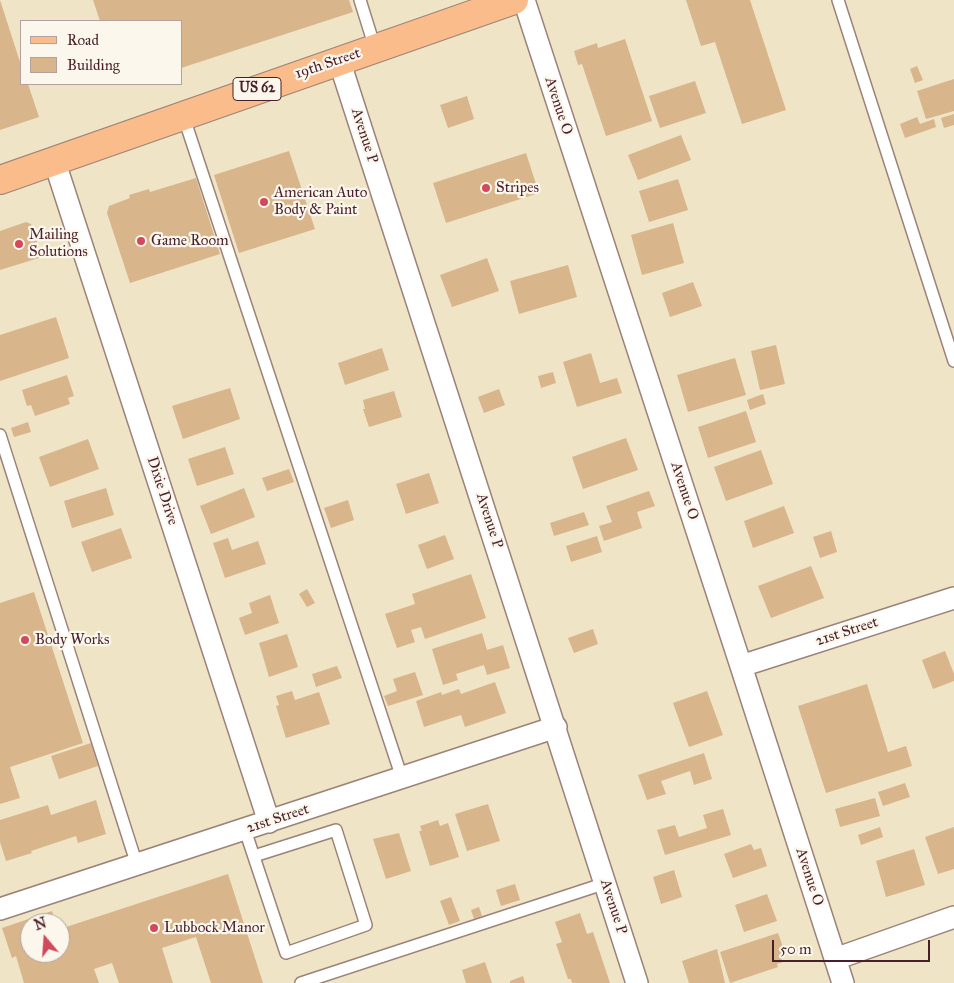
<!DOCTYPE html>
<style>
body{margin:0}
#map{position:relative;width:954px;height:983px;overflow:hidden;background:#efe4c6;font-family:"IM FELL Great Primer",serif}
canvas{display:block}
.legend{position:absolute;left:20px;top:20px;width:162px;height:65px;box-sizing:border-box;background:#fbf7ec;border:1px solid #b4a19f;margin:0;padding:6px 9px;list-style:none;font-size:15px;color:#4a1f2b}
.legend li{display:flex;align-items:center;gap:10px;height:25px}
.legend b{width:25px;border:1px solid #b4a19f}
.north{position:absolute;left:20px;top:913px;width:50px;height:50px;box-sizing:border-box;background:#fbf7ec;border:1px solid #b4a19f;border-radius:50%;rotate:342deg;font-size:14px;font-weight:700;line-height:20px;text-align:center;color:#4a1f2b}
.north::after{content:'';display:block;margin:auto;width:18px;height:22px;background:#d1495b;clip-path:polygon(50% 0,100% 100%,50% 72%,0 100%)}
.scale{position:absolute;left:772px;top:940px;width:158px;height:22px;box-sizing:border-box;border:2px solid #4a1f2b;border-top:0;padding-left:6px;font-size:15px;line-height:18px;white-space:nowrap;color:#4a1f2b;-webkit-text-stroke:4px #fbf7ec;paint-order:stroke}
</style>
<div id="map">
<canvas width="954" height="983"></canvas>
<ul class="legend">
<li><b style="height:6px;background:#f9bc8a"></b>Road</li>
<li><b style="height:14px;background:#d8b58b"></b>Building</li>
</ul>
<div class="north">N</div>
<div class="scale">50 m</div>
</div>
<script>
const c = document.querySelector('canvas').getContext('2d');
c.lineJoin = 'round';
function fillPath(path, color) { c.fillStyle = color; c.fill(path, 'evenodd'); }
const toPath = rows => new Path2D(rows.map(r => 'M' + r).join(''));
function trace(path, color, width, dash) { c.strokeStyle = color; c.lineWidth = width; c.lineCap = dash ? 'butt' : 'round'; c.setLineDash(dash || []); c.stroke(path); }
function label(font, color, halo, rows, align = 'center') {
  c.font = font + ' "IM FELL Great Primer",serif'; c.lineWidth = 4.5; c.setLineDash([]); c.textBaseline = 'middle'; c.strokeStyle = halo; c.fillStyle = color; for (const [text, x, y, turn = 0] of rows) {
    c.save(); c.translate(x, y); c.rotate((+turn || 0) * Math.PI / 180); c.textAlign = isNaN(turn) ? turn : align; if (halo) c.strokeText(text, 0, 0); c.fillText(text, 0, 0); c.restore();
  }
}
const building = toPath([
 [0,0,21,65,21,84,28,84,39,117,0,130],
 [93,0,349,0,353,12,181,68,181,21,100,21],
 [686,0,750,0,786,110,742,124,715,42,701,46],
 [625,39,652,121,606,136,582,64,578,65,574,51,597,43,598,48],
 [917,66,923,80,915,83,910,69],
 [954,79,954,111,926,119,917,91],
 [695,81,706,113,660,128,649,96],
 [467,96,474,119,448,128,440,105],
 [954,114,954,125,944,128,941,118],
 [917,117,920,124,934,119,936,127,905,138,900,124],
 [681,135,691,160,638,180,628,155],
 [289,151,315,229,239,253,214,175],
 [526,153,539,193,446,223,433,183],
 [196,178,220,254,130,283,107,213,109,206,130,198,129,195,149,189,150,192],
 [678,179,688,210,649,222,639,191],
 [26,222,31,224,42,257,0,270,0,231],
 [673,223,684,263,642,275,631,235],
 [487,258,499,291,452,307,440,275],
 [568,265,577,297,519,314,510,281],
 [693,282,702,306,670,317,662,293],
 [56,317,69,358,0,381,0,335],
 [776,345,785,384,760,390,751,351],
 [382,348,389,370,345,385,338,363],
 [591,353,600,383,617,378,622,393,577,407,563,362],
 [735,358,746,395,688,412,677,375],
 [553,372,556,383,541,388,538,376],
 [67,375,74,396,68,398,70,404,35,416,31,405,27,406,22,390],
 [230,388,240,419,183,439,172,406],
 [499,389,505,405,484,413,478,397],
 [394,391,402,417,369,427,363,409,365,409,363,400],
 [763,394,766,404,750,410,747,400],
 [746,411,756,442,708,458,698,427],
 [28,422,31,432,14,437,11,428],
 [626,438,638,470,583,489,572,457],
 [88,439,99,469,50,487,39,457],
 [225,447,234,474,197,486,188,459],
 [761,450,773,484,726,501,714,467],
 [289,469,294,482,267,491,262,478],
 [429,473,439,503,406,514,396,484],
 [106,488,114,515,72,528,64,501],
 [244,488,255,517,211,534,200,506],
 [649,491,655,506,637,512,642,528,604,541,599,526,612,522,606,506],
 [348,500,354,520,331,528,324,508],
 [784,506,794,533,753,548,744,521],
 [584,512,589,525,554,536,550,523],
 [121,528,132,558,92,572,81,542],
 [831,531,837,552,820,558,813,537],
 [445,535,454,559,427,569,418,545],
 [597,536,602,552,571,562,566,546],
 [228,538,232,550,258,541,266,564,225,578,213,543],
 [811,566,824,598,771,618,758,586],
 [471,574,486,618,425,639,421,627,411,630,415,642,397,648,385,614,415,604,412,594],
 [307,589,315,603,307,607,299,594],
 [34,592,83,743,10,767,20,798,0,804,0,603],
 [270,595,279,623,245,635,239,618,252,613,249,603],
 [593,629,598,644,574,653,568,638],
 [482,633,487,650,503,645,510,668,487,675,484,665,456,674,458,680,443,685,432,649],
 [287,634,298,667,269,677,259,643],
 [945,651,954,674,954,681,933,689,922,660],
 [337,666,342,678,316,687,312,674],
 [415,672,423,695,388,706,384,696,397,691,393,679],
 [495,682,506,713,465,727,461,715,424,727,416,701,441,692,442,695,459,689,461,694],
 [867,684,888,752,906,746,912,766,826,793,798,706],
 [292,691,295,700,319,692,330,724,286,738,276,706,279,705,276,696],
 [707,691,723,735,689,747,673,703],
 [91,743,98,766,59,779,51,756],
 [704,753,712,779,694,785,690,771,661,781,666,794,647,800,638,775],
 [905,783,910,797,883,806,878,792],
 [875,798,880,816,840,827,835,809],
 [96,800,106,834,78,843,76,836,31,851,32,853,6,861,0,842,0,820,48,805,51,815],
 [488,804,500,841,467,851,455,814],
 [723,809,731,835,665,855,657,830,675,825,679,837,707,828,703,815],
 [438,820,440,826,448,823,459,857,430,866,419,831,422,831,420,826],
 [880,827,883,837,861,845,858,835],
 [954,827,954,869,938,874,925,837],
 [399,833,411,871,386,879,373,839],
 [751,844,754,850,761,848,767,866,733,878,724,854],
 [914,849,925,885,886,897,876,861],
 [674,870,682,897,661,904,653,877],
 [228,874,263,983,211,983,196,937,162,948,173,983,119,983,112,963,94,969,99,983,24,983,16,956,12,958,2,928,52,911,56,923,30,923,30,953,60,953,60,929],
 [515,884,520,900,501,906,496,890],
 [767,894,777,921,744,932,735,905],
 [451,897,460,921,449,925,440,901],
 [479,907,482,916,474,919,471,910],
 [580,913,587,934,593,932,610,983,572,983,571,979,568,979,556,944,562,942,555,922],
 [778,933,786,955,781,957,783,962,777,964,778,967,730,983,720,952],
 [717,949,725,983,689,983,682,961],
 [485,962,492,983,466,983,462,970],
 [523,976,525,983,510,983,510,981]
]);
const service = toPath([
 [360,0,375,48],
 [838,0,954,361],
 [183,115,402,778],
 [0,435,137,865],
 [245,830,286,953,366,925,336,830,254,856],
 [301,983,606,883]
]);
const minor = toPath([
 [524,0,741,666,843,983],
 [339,60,637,983],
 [54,160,269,822],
 [741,666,954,598],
 [0,909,556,727],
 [835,959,954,917]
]);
const primary = toPath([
 [0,180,514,0]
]);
const markers = [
 [486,188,5,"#d1495b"],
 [264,202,5,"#d1495b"],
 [141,241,5,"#d1495b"],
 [19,244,5,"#d1495b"],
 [25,640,5,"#d1495b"],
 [154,928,5,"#d1495b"]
];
const shields = [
 [257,89,48]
];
const shieldNames = [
 ["US 62",257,89]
];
const streetNames = [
 ["19th Street",328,64,-19],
 ["Avenue O",558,106,72],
 ["Avenue P",364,136,72],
 ["Dixie Drive",162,491,72],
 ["Avenue O",684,491,72],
 ["Avenue P",489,521,72],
 ["21st Street",847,632,-18],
 ["21st Street",278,819,-18],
 ["Avenue O",809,877,72],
 ["Avenue P",613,907,72]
];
const poiNames = [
 ["Stripes",496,188],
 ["American Auto",274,193],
 ["Body & Paint",274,210],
 ["Mailing",29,235],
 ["Solutions",29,252],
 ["Game Room",151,241],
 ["Body Works",35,640],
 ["Lubbock Manor",164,928]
];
fillPath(building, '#d8b58b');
trace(service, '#9c8278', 14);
trace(minor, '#9c8278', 24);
trace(primary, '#9c8278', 30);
trace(service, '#fff', 11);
trace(minor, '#fff', 21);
trace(primary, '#f9bc8a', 28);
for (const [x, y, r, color] of markers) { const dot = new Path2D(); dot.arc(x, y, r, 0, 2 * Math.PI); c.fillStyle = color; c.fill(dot); trace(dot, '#fbf7ec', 2); }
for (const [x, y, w] of shields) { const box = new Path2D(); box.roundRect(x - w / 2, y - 11.5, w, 23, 4); c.fillStyle = '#fbf7ec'; c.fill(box); trace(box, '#4a1f2b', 1); }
label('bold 14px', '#4a1f2b', null, shieldNames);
label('15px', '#4a1f2b', '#fbf7ec', streetNames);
label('15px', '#4a1f2b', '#fbf7ec', poiNames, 'left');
</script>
